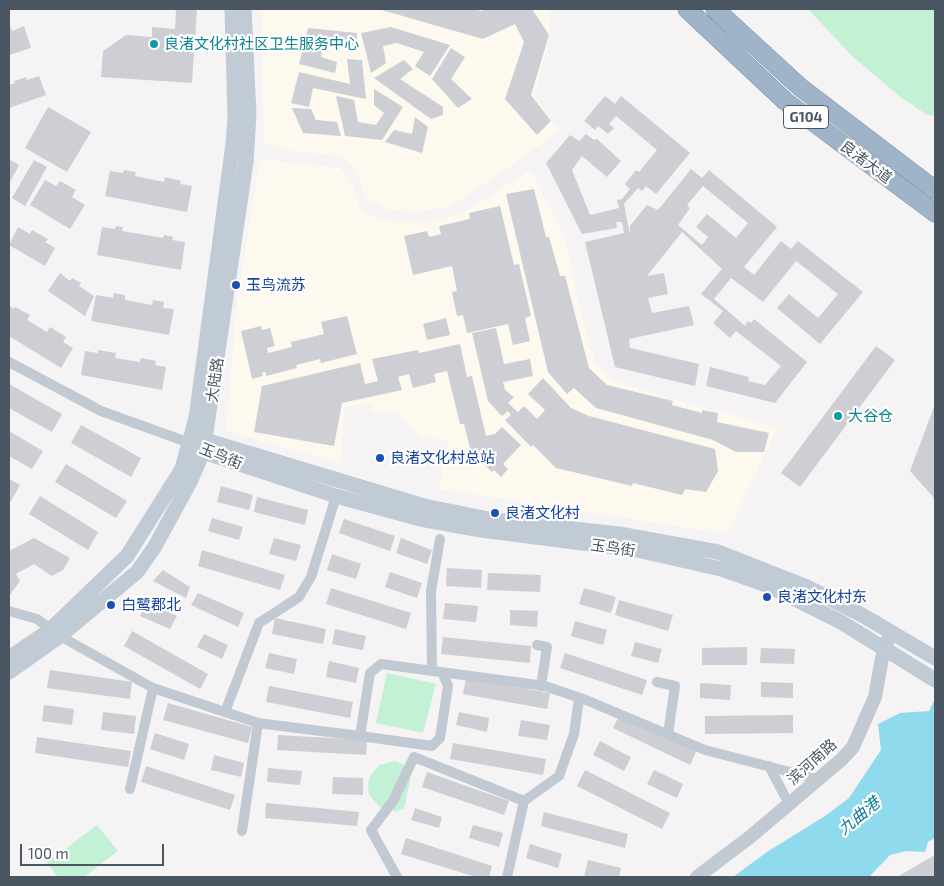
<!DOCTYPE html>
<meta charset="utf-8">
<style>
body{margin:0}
#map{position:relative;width:944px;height:886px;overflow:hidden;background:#f5f3f3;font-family:"Exo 2",sans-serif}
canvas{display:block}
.frame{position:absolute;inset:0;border:10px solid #4a5661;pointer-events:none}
.scale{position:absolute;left:20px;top:844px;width:144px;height:22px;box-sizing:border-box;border:2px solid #4a5661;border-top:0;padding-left:6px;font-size:15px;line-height:18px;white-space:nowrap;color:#4a5661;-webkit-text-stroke:4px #fff;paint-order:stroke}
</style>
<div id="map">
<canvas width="944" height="886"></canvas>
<div class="frame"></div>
<div class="scale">100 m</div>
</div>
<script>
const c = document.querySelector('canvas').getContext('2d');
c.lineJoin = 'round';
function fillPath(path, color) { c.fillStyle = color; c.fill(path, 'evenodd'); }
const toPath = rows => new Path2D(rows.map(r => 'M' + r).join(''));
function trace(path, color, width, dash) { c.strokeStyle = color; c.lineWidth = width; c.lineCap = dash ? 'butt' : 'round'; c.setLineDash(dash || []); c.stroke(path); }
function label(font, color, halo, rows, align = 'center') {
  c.font = font + ' "Exo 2","Noto Sans SC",sans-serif'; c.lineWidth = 4.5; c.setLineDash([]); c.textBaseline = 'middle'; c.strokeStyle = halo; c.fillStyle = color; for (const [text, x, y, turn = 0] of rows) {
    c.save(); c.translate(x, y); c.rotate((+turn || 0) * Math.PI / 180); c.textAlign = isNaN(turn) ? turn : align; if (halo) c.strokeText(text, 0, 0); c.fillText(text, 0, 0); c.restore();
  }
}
const commercial = toPath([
 [261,9,548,9,551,34,534,95,559,131,504,171,449,207,414,212,386,209,366,198,354,166,342,156,292,151,264,144],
 [260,159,340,168,350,179,360,207,374,218,399,223,429,223,464,212,531,170,564,235,584,326,595,362,611,380,675,400,778,427,727,534,439,489,448,441,420,436,396,411,375,414,370,404,345,407,340,463,226,431,237,300]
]);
const green = toPath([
 [808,9,935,9,935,116,927,115,899,96,852,56],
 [387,673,436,684,423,733,376,723],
 [395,761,410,767,410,780,404,809,395,811,380,807,369,795,368,786,369,778,379,765],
 [97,825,118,851,84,877,58,877,47,863]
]);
const water = toPath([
 [935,699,935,838,928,842,925,852,906,851,890,855,869,877,733,877,767,852,825,816,849,798,881,750,878,724,900,713,929,711]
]);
const building = toPath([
 [176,9,197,9,192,83,101,77,103,51,126,35,152,37,152,27,175,29],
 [378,9,473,9,481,11,486,9,532,9,549,35,531,95,551,121,537,135,505,99,524,42,515,24,483,39],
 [9,23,12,31,24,26,31,48,9,55],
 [391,27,450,45,430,76,415,66,424,52,397,43,383,46,386,63,371,73,361,33],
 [308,28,357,33,357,50,323,46,321,57,337,62,335,73,299,64],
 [451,48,465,57,451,79,472,99,458,108,432,79],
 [347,59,362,60,366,99,313,88,309,107,291,103,299,72,350,84],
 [404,60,413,69,400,79,443,107,443,115,431,119,374,78],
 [39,76,46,95,9,108,9,85,15,83,14,81,26,77,27,80],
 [374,89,403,107,382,140,345,136,336,96,354,100,358,122,376,125,384,113,374,105],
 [605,96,615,104,621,96,690,153,656,194,646,186,642,191,638,188,624,204,630,235,630,226,647,205,658,210,691,169,702,178,709,170,777,227,744,267,754,275,781,241,791,249,798,241,863,292,820,344,777,308,789,294,818,318,838,294,796,261,763,302,731,278,714,299,745,326,748,321,751,323,754,319,807,362,775,403,706,386,710,367,749,377,748,381,765,385,781,366,736,331,730,338,713,323,723,311,701,294,722,269,682,232,647,276,664,273,668,294,648,298,652,313,689,306,694,325,629,339,630,348,699,364,695,386,615,367,585,242,624,233,622,222,616,222,617,228,582,234,546,163,570,135,579,141,586,134,594,140,597,139,621,161,607,177,582,156,572,170,590,215,619,208,617,200,622,199,630,189,625,184,636,170,639,172,657,150,616,116,609,124,614,128,608,134,598,126,595,130,584,121],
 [703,186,748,223,736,238,707,214,696,227,708,237,702,245,678,225,690,208,687,205],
 [48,107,91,132,67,172,25,148],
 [292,108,311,109,316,120,337,122,341,136,303,133],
 [415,117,428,127,422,153,385,142,394,130,412,134],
 [9,159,19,165,9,184],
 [34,160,47,167,25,206,12,198],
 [124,170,136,172,135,176,164,182,165,177,181,181,180,184,192,186,187,212,105,196,110,171,123,173],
 [45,180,56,186,60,181,76,190,72,197,85,205,70,229,30,205],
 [534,189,546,237,549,237,560,276,565,276,589,368,607,385,673,401,672,405,702,413,702,410,718,413,717,422,769,433,764,452,736,452,713,440,596,408,574,388,567,394,548,372,506,194],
 [500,206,514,265,519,264,531,316,525,318,530,341,513,345,508,324,467,333,463,315,457,316,452,292,457,291,452,266,413,275,404,236,427,231,429,237,441,234,439,226,470,219,469,213],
 [116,226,123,227,122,231,163,238,164,235,173,237,172,240,185,242,181,270,97,255,102,227,115,229],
 [18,227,30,234,32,230,48,239,45,242,55,248,45,266,9,245],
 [60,273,70,281,72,278,81,283,79,286,94,296,85,316,48,291],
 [114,293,125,295,125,300,152,305,153,300,164,302,163,308,174,309,169,335,91,321,96,295,113,298],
 [9,306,14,309,15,307,30,315,27,320,47,332,50,327,66,337,63,342,73,348,61,368,9,336],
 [347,316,357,354,321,363,320,359,296,365,297,368,266,376,266,372,262,373,263,376,252,379,241,331,261,326,262,330,270,328,275,346,267,348,268,353,292,347,291,342,324,334,321,322],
 [446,318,450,335,427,340,423,324],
 [496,328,504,364,530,359,533,376,503,382,505,390,514,397,508,403,518,412,524,406,537,419,545,410,528,394,543,378,571,408,589,416,715,449,718,471,706,492,685,489,682,495,633,483,632,486,556,468,533,445,531,447,505,420,511,415,508,411,502,416,488,401,472,333],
 [460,344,467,377,472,376,486,436,495,434,502,427,521,445,503,464,508,469,501,477,494,470,492,472,471,452,464,424,460,424,447,371,434,374,436,382,413,388,409,374,398,377,402,390,342,403,334,446,254,432,262,386,360,363,365,384,378,381,372,359,418,350,419,353],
 [876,346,895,360,800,487,781,473],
 [98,350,116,353,115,358,140,362,141,358,156,361,155,365,166,367,162,390,81,375,85,351,98,353],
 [9,384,62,414,52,432,9,408],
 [935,404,935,499,910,471],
 [81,425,141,458,131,477,71,443],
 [9,431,43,451,32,469,9,456],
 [66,464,127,501,116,518,55,482],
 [9,479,20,485,11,501,9,500],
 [221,486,253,495,249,510,217,502],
 [40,496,98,532,88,550,29,514],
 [257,497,308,510,305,525,254,512],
 [212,518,243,527,239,540,208,531],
 [344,519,395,536,390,551,339,533],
 [34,538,70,558,63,570,52,576,34,564,16,574,20,581,9,596,9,551],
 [274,538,301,545,296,561,269,554],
 [401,538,432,550,427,564,396,553],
 [202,550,285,575,280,590,198,566],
 [332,554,361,564,356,579,327,570],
 [447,568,482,570,481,588,446,586],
 [163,570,190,587,186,598,153,581],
 [390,572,422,583,417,598,385,587],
 [488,573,541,575,540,592,487,590],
 [331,588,411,613,406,629,326,604],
 [584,588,616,597,611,613,579,604],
 [198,593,244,613,238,627,191,605],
 [148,600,177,616,170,629,140,616],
 [619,600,673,615,668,631,615,615],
 [445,603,478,606,476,622,443,619],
 [510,610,538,611,537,627,510,625],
 [275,618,326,629,323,644,272,634],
 [575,621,607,630,603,645,571,636],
 [335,629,366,636,363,650,332,644],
 [132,631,208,674,200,689,124,646],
 [204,634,228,645,222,659,197,647],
 [443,637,531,646,530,663,441,654],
 [635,642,662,649,658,663,631,656],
 [747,647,747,665,702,665,702,648],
 [761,648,795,649,794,664,760,663],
 [269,653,297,659,294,674,265,668],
 [565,653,647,680,642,695,560,668],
 [329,661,359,668,356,683,326,677],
 [50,670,132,682,130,699,47,688],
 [466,678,550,693,547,709,463,694],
 [761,682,793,683,793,698,761,697],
 [700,683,731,685,730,700,700,698],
 [269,686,353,702,350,718,266,702],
 [168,703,252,727,248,743,163,720],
 [44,705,74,709,72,725,42,721],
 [103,712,136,716,134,734,101,730],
 [459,712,489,718,487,732,456,725],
 [620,714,697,750,690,765,613,728],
 [793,715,793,733,705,734,705,716],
 [521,720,550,725,547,740,518,736],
 [155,733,189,744,184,760,150,749],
 [278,735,367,740,366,755,277,750],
 [37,737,131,751,128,767,35,753],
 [600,741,631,757,624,771,593,755],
 [453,743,546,759,543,775,450,759],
 [214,755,244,763,241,777,211,770],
 [146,766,235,795,230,810,141,782],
 [268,768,302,771,300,785,267,782],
 [585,770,670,813,662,829,577,786],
 [654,770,683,784,677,798,647,784],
 [427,772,509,801,504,815,422,787],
 [333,777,363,778,363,795,332,794],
 [266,803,359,812,357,826,265,818],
 [415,808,442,817,439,828,411,820],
 [544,812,628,834,625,848,541,826],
 [473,825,503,833,499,847,469,838],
 [406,838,492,866,489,877,476,877,401,854],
 [530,844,562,854,558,868,526,858],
 [935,855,935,877,897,877],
 [588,860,621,868,619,877,584,877]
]);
const minor = toPath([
 [9,362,101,411,190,443],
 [9,611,37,619,60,636,153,688,258,723,360,736,370,673,381,664,545,686,586,700,705,750,817,779],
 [537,645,547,647,541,686],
 [432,671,431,591,440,539],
 [657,682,675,686,668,734],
 [225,712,259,623,299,597,311,577,334,503],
 [360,736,432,746,440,738,448,686,442,672],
 [769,766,789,804],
 [130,789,153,688],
 [242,831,258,723],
 [397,877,371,830,393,801,414,757,524,801],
 [507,877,524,801,559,776,574,734,579,699]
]);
const tertiary = toPath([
 [697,877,750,837,841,760,853,747,875,697,884,647,892,633]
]);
const secondary = toPath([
 [190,443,203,452,336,496,420,519,481,530,637,550,721,569,769,586,841,622,935,680],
 [190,443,205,440,424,506,494,520,619,534,718,552,807,587,862,615,935,658],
 [9,658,50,630,127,556,182,469,196,418,233,144,235,117,232,9],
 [9,672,60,636,137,572,154,548,190,482,203,452,246,162,249,114,244,9]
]);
const trunk = toPath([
 [687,9,785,101,935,213],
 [715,9,800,87,935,190]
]);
const markers = [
 [154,44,5,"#0f9aa8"],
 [236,285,5,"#1a4fb4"],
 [838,416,5,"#0f9aa8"],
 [380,458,5,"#1a4fb4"],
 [495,513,5,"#1a4fb4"],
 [767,597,5,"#1a4fb4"],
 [111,605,5,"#1a4fb4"]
];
const shields = [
 [806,117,45]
];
const shieldNames = [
 ["G104",806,117]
];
const cultureNames = [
 ["良渚文化村社区卫生服务中心",164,44],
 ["大谷仓",848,416]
];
const streetNames = [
 ["良渚大道",866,162,37],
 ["大陆路",215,380,-82],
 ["玉鸟街",221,456,22],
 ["玉鸟街",613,548,8],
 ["滨河南路",812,762,-42]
];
const transitNames = [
 ["玉鸟流苏",246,285],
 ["良渚文化村总站",390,458],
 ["良渚文化村",505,513],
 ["良渚文化村东",777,597],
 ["白鹭郡北",121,605]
];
const waterNames = [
 ["九曲港",859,816,-39]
];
fillPath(commercial, '#fdf9ef');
fillPath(green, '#c3f1d5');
fillPath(water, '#90daee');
fillPath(building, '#cdcfd5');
trace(trunk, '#7690ad', 19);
trace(minor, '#c1cad2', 10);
trace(tertiary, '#c1cad2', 14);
trace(secondary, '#c1cbd6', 15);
trace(trunk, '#9fb4c9', 18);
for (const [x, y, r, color] of markers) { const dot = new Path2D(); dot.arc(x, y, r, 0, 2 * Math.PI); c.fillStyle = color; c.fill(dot); trace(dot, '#fff', 2); }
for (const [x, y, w] of shields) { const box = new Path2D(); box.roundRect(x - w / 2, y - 11.5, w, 23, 4); c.fillStyle = '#fff'; c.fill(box); trace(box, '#4a5661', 1); }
label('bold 14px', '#4a5661', null, shieldNames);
label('15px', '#0d838f', '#fff', cultureNames, 'left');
label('15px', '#4a5661', '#fff', streetNames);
label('15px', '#164399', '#fff', transitNames, 'left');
label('italic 16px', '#0c7c9b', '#fff', waterNames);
</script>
